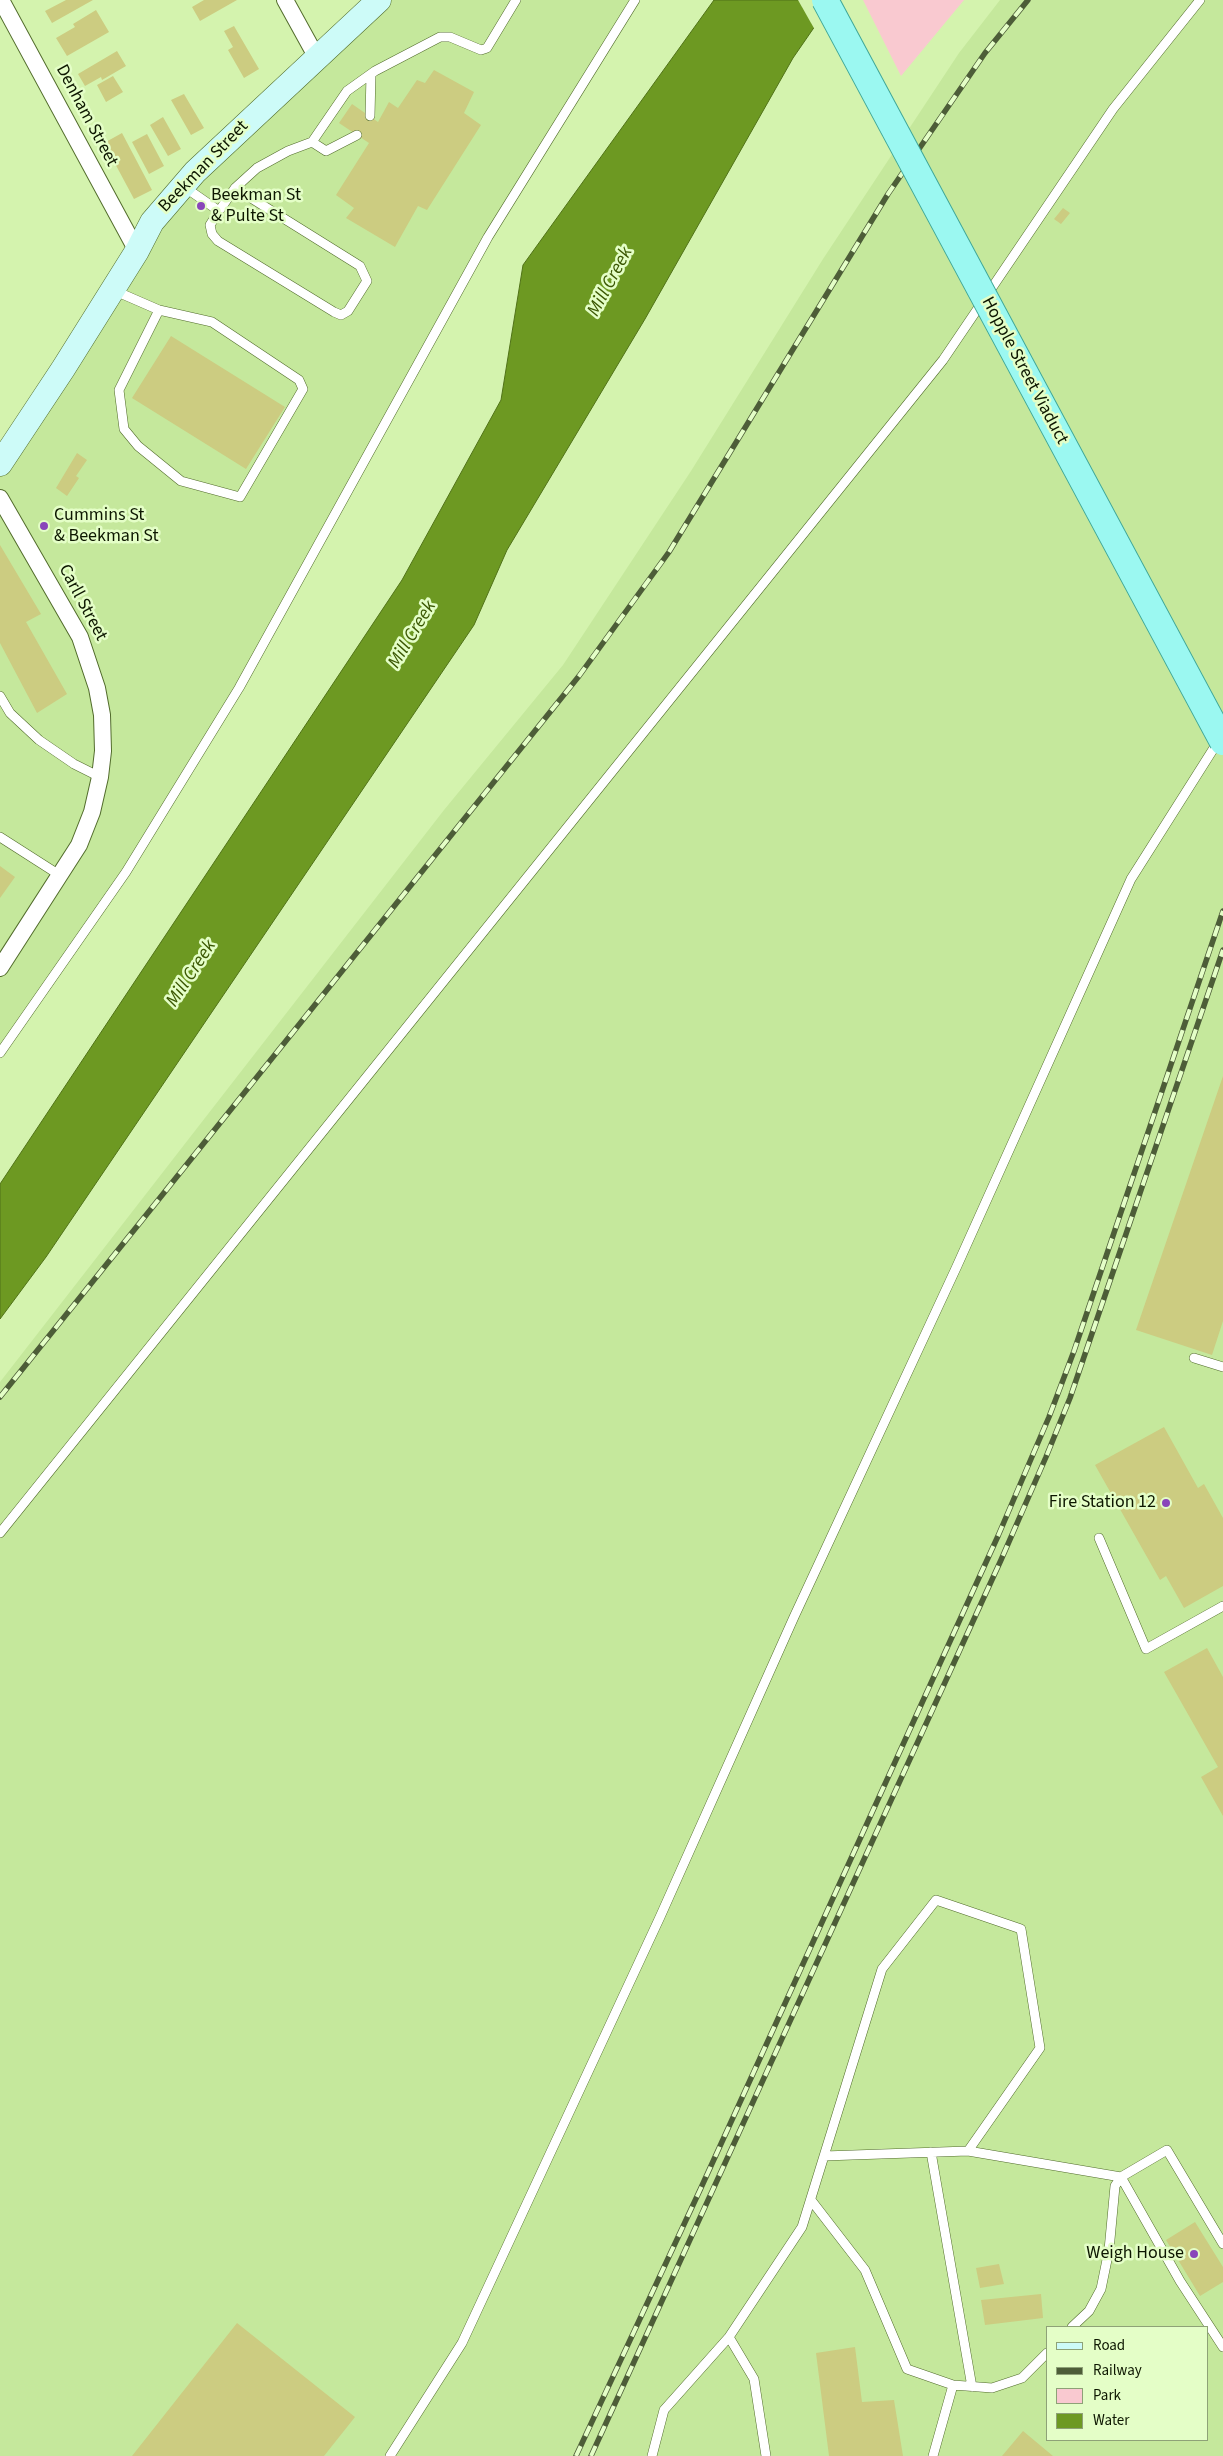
<!DOCTYPE html>
<style>
body{margin:0}
#map{position:relative;width:1223px;height:2456px;overflow:hidden;background:#d4f3ae;font-family:"Source Sans 3",sans-serif}
canvas{display:block}
.legend{position:absolute;left:1046px;top:2326px;width:162px;height:115px;box-sizing:border-box;background:#e4fec7;border:1px solid #8ea277;margin:0;padding:6px 9px;list-style:none;font-size:15px;color:#0d1700}
.legend li{display:flex;align-items:center;gap:10px;height:25px}
.legend b{width:25px;border:1px solid #8ea277}
</style>
<div id="map">
<canvas width="1223" height="2456"></canvas>
<ul class="legend">
<li><b style="height:6px;background:#cdfbf8"></b>Road</li>
<li><b style="height:6px;background:#4d5d38"></b>Railway</li>
<li><b style="height:14px;background:#f9c9d0"></b>Park</li>
<li><b style="height:14px;background:#6d9922"></b>Water</li>
</ul>
</div>
<script>
const c = document.querySelector('canvas').getContext('2d');
c.lineJoin = 'round';
function fillPath(path, color) { c.fillStyle = color; c.fill(path, 'evenodd'); }
const toPath = rows => new Path2D(rows.map(r => 'M' + r).join(''));
function trace(path, color, width, dash) { c.strokeStyle = color; c.lineWidth = width; c.lineCap = dash ? 'butt' : 'round'; c.setLineDash(dash || []); c.stroke(path); }
function label(font, color, halo, rows, align = 'center') {
  c.font = font + ' "Source Sans 3",sans-serif'; c.lineWidth = 5; c.setLineDash([]); c.textBaseline = 'middle'; c.strokeStyle = halo; c.fillStyle = color; for (const [text, x, y, turn = 0] of rows) {
    c.save(); c.translate(x, y); c.rotate((+turn || 0) * Math.PI / 180); c.textAlign = isNaN(turn) ? turn : align; if (halo) c.strokeText(text, 0, 0); c.fillText(text, 0, 0); c.restore();
  }
}
const built = toPath([
 [379,0,635,0,488,237,239,688,126,872,0,1053,0,464,152,222],
 [1000,0,1223,0,1223,2456,0,2456,0,1382,444,810,563,665,691,471,823,259,959,53],
 [1047,2327,1207,2327,1207,2440,1047,2440]
]);
const green = toPath([
 [863,0,964,0,901,76]
]);
const water = toPath([
 [714,0,833,0,793,58,645,319,507,550,474,625,46,1257,0,1319,0,1184,402,580,501,400,523,265,714,0]
]);
const pier = toPath([
 [798,0,835,0,815,30]
]);
const building = toPath([
 [66,0,93,0,52,23,45,11],
 [204,0,237,0,200,21,192,7],
 [96,10,109,32,67,56,56,38,75,27,73,24],
 [234,26,259,69,244,78,228,50,233,47,224,31],
 [117,51,126,66,102,80,101,77,85,86,78,74],
 [434,70,474,92,464,113,481,125,427,210,418,206,395,247,346,218,354,208,336,195,369,143,339,123,352,104,378,122,389,102,398,108,417,80,425,83],
 [113,76,123,92,106,102,97,85],
 [184,94,204,128,191,135,171,100],
 [163,117,181,149,168,156,150,125],
 [122,133,152,190,134,199,104,143],
 [147,134,164,166,149,174,132,142],
 [1063,208,1070,213,1061,224,1054,219],
 [171,336,285,407,246,469,132,398],
 [77,453,87,460,76,476,79,478,67,496,56,488],
 [0,545,41,614,26,622,67,694,37,713,0,643],
 [0,866,15,877,0,898],
 [1223,1076,1223,1321,1212,1355,1136,1330],
 [1164,1427,1198,1488,1204,1484,1223,1518,1223,1586,1184,1608,1166,1576,1160,1580,1095,1465],
 [1207,1648,1223,1677,1223,1816,1201,1777,1218,1767,1164,1672],
 [1195,2222,1223,2267,1223,2282,1200,2296,1166,2240],
 [999,2264,1004,2284,980,2288,976,2268],
 [1041,2294,1043,2318,985,2325,981,2300],
 [237,2323,355,2417,324,2456,132,2456],
 [855,2347,862,2402,894,2400,903,2456,829,2456,816,2353],
 [1023,2431,1053,2456,1002,2456]
]);
const service = toPath([
 [370,116,371,74],
 [312,142,326,151,357,135],
 [183,186,219,211,235,188,257,168,288,151,312,142,347,91,375,71,440,37,450,37,481,50,487,48,516,0],
 [219,211,210,225,212,234,218,241,334,312,341,315,348,311,367,281,360,266,235,188],
 [113,290,159,310,212,322,299,380,303,389,240,497,181,481,138,446,124,429,119,390,159,310],
 [0,696,10,713,39,740,74,764,100,777],
 [0,837,61,876],
 [0,1053,126,872,239,688,488,237,635,0],
 [1194,1358,1223,1367],
 [0,1533,943,360,1113,109,1200,0],
 [1099,1538,1146,1649,1223,1606],
 [968,2151,1121,2177,1180,2281,1223,2347],
 [931,2152,972,2387],
 [811,2200,865,2270,907,2369,953,2385,992,2388,1022,2378,1047,2353],
 [1072,2327,1089,2311,1101,2289,1109,2250,1115,2186,1121,2177,1167,2150,1223,2244],
 [729,2337,754,2379,766,2456],
 [390,2456,462,2343,660,1917,794,1617,957,1266,1131,879,1219,740],
 [652,2456,664,2410,729,2337,802,2227,882,1969,936,1900,1021,1929,1040,2048,968,2151,824,2156],
 [933,2456,953,2385]
]);
const minor = toPath([
 [1,0,137,251],
 [285,0,317,58],
 [0,498,80,637,97,688,102,715,103,751,100,777,92,812,79,845,0,968]
]);
const secondary = toPath([
 [0,464,63,369,137,251,152,222,195,172,379,0]
]);
const rail = toPath([
 [0,1397,579,676,669,552,888,194,985,53,1028,0],
 [576,2456,700,2190,998,1536,1049,1417,1074,1351,1223,911],
 [591,2456,1001,1560,1046,1457,1070,1398,1223,950]
]);
const primaryBridge = toPath([
 [825,0,1223,742]
]);
const markers = [
 [201,206,5,"#8946ba"],
 [44,526,5,"#8946ba"],
 [1166,1503,5,"#8946ba"],
 [1194,2254,5,"#8946ba"]
];
const streetNames = [
 ["Denham Street",86,116,62],
 ["Beekman Street",204,167,-46],
 ["Hopple Street Viaduct",1024,371,62],
 ["Carll Street",82,603,62]
];
const poiNames = [
 ["Beekman St",211,196],
 ["& Pulte St",211,217],
 ["Cummins St",54,516],
 ["& Beekman St",54,537],
 ["Fire Station 12",1156,1503,"right"],
 ["Weigh House",1184,2254,"right"]
];
const waterNames = [
 ["Mill Creek",611,282,-62],
 ["Mill Creek",413,635,-59],
 ["Mill Creek",192,974,-57]
];
fillPath(built, '#c5e89c');
fillPath(green, '#f9c9d0');
fillPath(water, '#6d9922');
trace(water, '#507218', 1);
fillPath(pier, '#d4f3ae');
fillPath(building, '#cccc81');
trace(service, '#526c2c', 10);
trace(minor, '#526c2c', 18);
trace(secondary, '#526c2c', 25);
trace(service, '#fff', 9);
trace(minor, '#fff', 16);
trace(secondary, '#cdfbf8', 24);
trace(rail, '#4d5d38', 5.5);
trace(rail, '#e4fec7', 4, [11]);
trace(primaryBridge, '#3ea697', 28, []);
trace(primaryBridge, '#9bf8f1', 26);
for (const [x, y, r, color] of markers) { const dot = new Path2D(); dot.arc(x, y, r, 0, 2 * Math.PI); c.fillStyle = color; c.fill(dot); trace(dot, '#e4fec7', 2); }
label('18px', '#0d1700', '#e4fec7', streetNames);
label('18px', '#0d1700', '#e4fec7', poiNames, 'left');
label('italic 19px', '#3b5703', '#e4fec7', waterNames);
</script>
